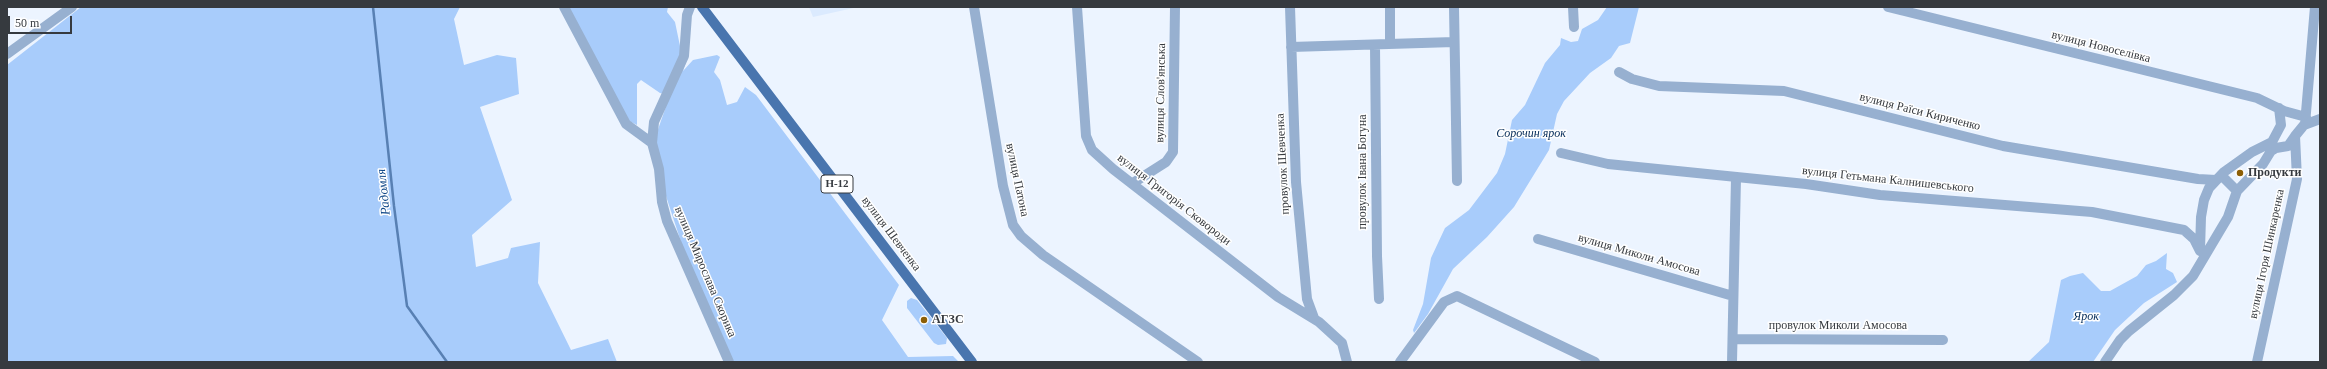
<!DOCTYPE html>
<meta charset="utf-8">
<style>
body{margin:0}
#map{position:relative;width:2327px;height:369px;overflow:hidden;background:#ecf4ff;font-family:"Times New Roman",serif}
canvas{display:block}
.frame{position:absolute;inset:0;border:8px solid #363a3f;pointer-events:none}
.scale{position:absolute;left:8px;top:16px;width:64px;height:18px;box-sizing:border-box;border:2px solid #363a3f;border-top:0;padding-left:5px;font-size:12px;line-height:14px;white-space:nowrap;color:#363a3f;-webkit-text-stroke:3px #fff;paint-order:stroke}
</style>
<div id="map">
<canvas width="2327" height="369"></canvas>
<div class="frame"></div>
<div class="scale">50 m</div>
</div>
<script>
const c = document.querySelector('canvas').getContext('2d');
c.lineJoin = 'round';
function fillPath(path, color) { c.fillStyle = color; c.fill(path, 'evenodd'); }
const toPath = rows => new Path2D(rows.map(r => 'M' + r).join(''));
function trace(path, color, width, dash) { c.strokeStyle = color; c.lineWidth = width; c.lineCap = dash ? 'butt' : 'round'; c.setLineDash(dash || []); c.stroke(path); }
function label(font, color, halo, rows, align = 'center') {
  c.font = font + ' "Times New Roman",serif'; c.lineWidth = 3; c.setLineDash([]); c.textBaseline = 'middle'; c.strokeStyle = halo; c.fillStyle = color; for (const [text, x, y, turn = 0] of rows) {
    c.save(); c.translate(x, y); c.rotate((+turn || 0) * Math.PI / 180); c.textAlign = isNaN(turn) ? turn : align; if (halo) c.strokeText(text, 0, 0); c.fillText(text, 0, 0); c.restore();
  }
}
const built = toPath([
 [809,7,858,7,813,17]
]);
const green = toPath([
 [81,7,460,7,454,19,464,65,497,55,516,58,519,94,480,107,512,200,472,235,476,267,508,258,511,248,540,242,538,283,571,350,608,339,617,362,7,362,7,65],
 [568,7,668,7,667,12,675,22,680,46,687,59,683,71,693,60,717,55,720,57,714,72,720,80,727,105,737,102,745,87,756,95,899,285,882,320,908,357,953,356,959,362,733,362,683,248,666,196,655,138,670,95,660,93,641,80,637,84,637,125,627,120],
 [1607,7,1639,7,1630,43,1619,46,1611,58,1590,73,1564,101,1557,114,1549,150,1514,207,1487,237,1453,269,1428,314,1414,333,1413,330,1423,304,1431,258,1445,228,1469,210,1497,173,1505,154,1512,120,1525,105,1545,63,1560,45,1561,38,1571,42,1578,41,1582,29,1598,20],
 [2167,253,2166,269,2173,273,2177,282,2144,303,2115,330,2093,362,2028,362,2049,342,2061,280,2070,276,2083,273,2101,291,2110,291,2137,276,2146,265,2156,261],
 [911,298,917,300,947,338,946,344,938,345,934,343,907,308,907,301]
]);
const stream = toPath([
 [373,7,394,206,407,306,447,362]
]);
const street = toPath([
 [564,7,626,124,652,143,659,169,662,202,667,221,729,362],
 [974,7,1003,186,1013,225,1021,236,1043,255,1198,362],
 [1077,7,1086,136,1092,150,1113,169,1278,297,1319,322,1342,343,1347,362],
 [1290,7,1296,182,1307,299,1314,318],
 [1454,7,1457,181],
 [1573,7,1574,27],
 [1888,7,2257,98,2284,111,2306,117],
 [1390,43,1390,7],
 [1375,45,1377,256,1379,299],
 [1291,47,1454,42],
 [7,54,72,7],
 [1619,72,1632,79,1659,86,1784,91,2003,146,2198,179,2216,180],
 [2305,124,2315,7],
 [652,143,654,122,684,56,687,15,690,7],
 [1561,153,1608,164,1806,184,1880,195,2092,212,2184,230,2194,239,2200,251],
 [2221,175,2237,191],
 [1133,183,1166,162,1173,152,1175,7],
 [1538,239,1733,296],
 [2200,250,2201,217,2204,200,2209,188,2224,172,2252,152,2272,142,2281,125,2279,108],
 [1733,339,1943,340],
 [1400,362,1444,302,1457,296,1595,362],
 [1732,362,1736,178],
 [2105,362,2120,340,2129,331,2174,295,2193,276,2228,217,2237,191,2263,164,2271,151,2276,148,2288,146,2295,136],
 [2257,362,2297,179,2295,136,2304,125,2320,119]
]);
const primary = toPath([
 [702,7,972,362]
]);
const markers = [
 [2240,173,4,"#8c5e05"],
 [924,320,4,"#8c5e05"]
];
const shields = [
 [837,184,32]
];
const shieldNames = [
 ["Н-12",837,184]
];
const streetNames = [
 ["вулиця Новоселівка",2101,47,14],
 ["вулиця Слов'янська",1161,93,-89],
 ["вулиця Раїси Кириченко",1920,112,14],
 ["провулок Шевченка",1283,164,-93],
 ["провулок Івана Богуна",1363,172,-90],
 ["вулиця Патона",1017,180,78],
 ["вулиця Гетьмана Калнишевського",1888,180,6],
 ["вулиця Григорія Сковороди",1174,200,38],
 ["вулиця Шевченка",891,234,53],
 ["вулиця Ігоря Шинкаренка",2267,254,-78],
 ["вулиця Миколи Амосова",1639,255,16],
 ["вулиця Мирослава Скорика",705,272,67],
 ["провулок Миколи Амосова",1838,326]
];
const parkNames = [
 ["Сорочин ярок",1531,134],
 ["Ярок",2086,317]
];
const poiNames = [
 ["Продукти",2248,173],
 ["АГЗС",932,320]
];
const waterNames = [
 ["Радомля",384,192,-96]
];
fillPath(built, '#dbeafe');
fillPath(green, '#a8ccfb');
trace(stream, '#5880b3', 2.5);
trace(street, '#97b0d0', 10);
trace(primary, '#4975ae', 10);
for (const [x, y, r, color] of markers) { const dot = new Path2D(); dot.arc(x, y, r, 0, 2 * Math.PI); c.fillStyle = color; c.fill(dot); trace(dot, '#fff', 1.5); }
for (const [x, y, w] of shields) { const box = new Path2D(); box.roundRect(x - w / 2, y - 9, w, 18, 3); c.fillStyle = '#fff'; c.fill(box); trace(box, '#363a3f', 1); }
label('bold 11px', '#363a3f', null, shieldNames);
label('12px', '#363a3f', '#fff', streetNames);
label('italic 12px', '#042b58', '#fff', parkNames);
label('bold 12px', '#363a3f', '#fff', poiNames, 'left');
label('italic 13px', '#104888', '#fff', waterNames);
</script>
